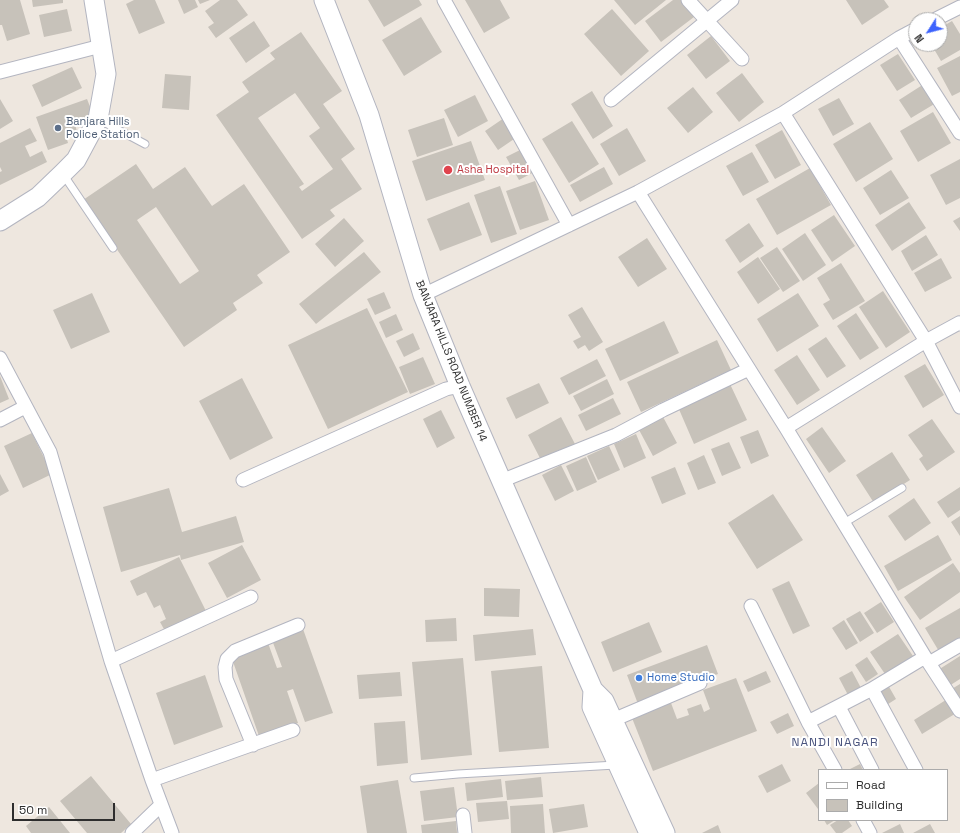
<!DOCTYPE html>
<style>
body{margin:0}
#map{position:relative;width:960px;height:833px;overflow:hidden;background:#eee7df;font-family:"Space Grotesk",sans-serif}
canvas{display:block}
.legend{position:absolute;left:818px;top:769px;width:130px;height:52px;box-sizing:border-box;background:#fff;border:1px solid #ababab;margin:0;padding:5px 7px;list-style:none;font-size:12px;color:#2d2d2d}
.legend li{display:flex;align-items:center;gap:8px;height:20px}
.legend b{width:20px;border:1px solid #ababab}
.north{position:absolute;left:908px;top:12px;width:40px;height:40px;box-sizing:border-box;background:#fff;border:1px solid #ababab;border-radius:50%;rotate:234deg;font-size:11px;font-weight:700;line-height:16px;text-align:center;color:#2d2d2d}
.north::after{content:'';display:block;margin:auto;width:14px;height:18px;background:#3d63fd;clip-path:polygon(50% 0,100% 100%,50% 72%,0 100%)}
.scale{position:absolute;left:12px;top:803px;width:103px;height:18px;box-sizing:border-box;border:2px solid #2d2d2d;border-top:0;padding-left:5px;font-size:12px;line-height:14px;white-space:nowrap;color:#2d2d2d;-webkit-text-stroke:3px #fff;paint-order:stroke}
</style>
<div id="map">
<canvas width="960" height="833"></canvas>
<ul class="legend">
<li><b style="height:5px;background:#fff"></b>Road</li>
<li><b style="height:11px;background:#c7c2ba"></b>Building</li>
</ul>
<div class="north">N</div>
<div class="scale">50 m</div>
</div>
<script>
const c = document.querySelector('canvas').getContext('2d');
c.lineJoin = 'round';
function fillPath(path, color) { c.fillStyle = color; c.fill(path, 'evenodd'); }
const toPath = rows => new Path2D(rows.map(r => 'M' + r).join(''));
function trace(path, color, width, dash) { c.strokeStyle = color; c.lineWidth = width; c.lineCap = dash ? 'butt' : 'round'; c.setLineDash(dash || []); c.stroke(path); }
function label(font, color, halo, rows, align = 'center') {
  c.font = font + ' "Space Grotesk",sans-serif'; c.lineWidth = 4; c.setLineDash([]); c.textBaseline = 'middle'; c.strokeStyle = halo; c.fillStyle = color; for (const [text, x, y, turn = 0] of rows) {
    c.save(); c.translate(x, y); c.rotate((+turn || 0) * Math.PI / 180); c.textAlign = isNaN(turn) ? turn : align; if (halo) c.strokeText(text, 0, 0); c.fillText(text, 0, 0); c.restore();
  }
}
const building = toPath([
 [0,0,20,0,30,34,7,41,2,25,0,25],
 [32,0,63,0,63,3,33,7],
 [134,0,155,0,165,23,139,34,126,4],
 [178,0,195,0,198,7,184,14],
 [198,0,210,0,200,4],
 [220,0,237,0,248,15,216,38,208,27,214,23,205,11],
 [368,0,419,0,422,5,384,27],
 [465,0,500,0,510,18,484,33],
 [614,0,666,0,635,25],
 [673,0,681,0,694,17,661,42,645,21],
 [846,0,884,0,889,7,862,25],
 [67,9,72,31,44,37,39,15],
 [612,9,649,51,621,76,584,34],
 [421,17,442,52,404,76,382,40],
 [254,21,270,46,246,63,229,38],
 [952,21,960,34,960,50,941,61,931,44,940,44,940,28],
 [301,32,342,91,323,104,355,149,341,159,362,189,330,210,335,216,302,239,216,115,249,92,242,82,275,59,270,53],
 [295,93,320,128,309,136,333,169,302,191,299,187,304,184,258,118],
 [711,36,730,61,706,79,687,55],
 [898,54,915,80,897,91,880,65],
 [960,56,960,92,952,96,937,68],
 [72,67,82,88,42,107,32,85],
 [742,73,764,102,739,122,716,93],
 [165,74,191,76,189,110,162,108],
 [924,84,936,103,911,118,899,100],
 [693,87,713,112,688,133,667,108],
 [592,91,613,126,593,139,571,104],
 [475,95,488,121,458,137,444,110],
 [839,98,854,124,833,136,818,109],
 [0,99,13,121,0,129],
 [87,99,94,117,75,124,77,132,66,136,68,143,48,150,36,117],
 [933,112,951,143,918,162,900,131],
 [444,118,453,145,417,157,408,130],
 [504,118,517,137,498,150,485,131],
 [572,121,599,164,569,183,542,139],
 [870,122,893,159,856,182,833,144],
 [30,128,37,141,25,146,30,157,42,151,47,162,0,185,0,172,2,171,0,167,0,143],
 [627,128,646,161,619,176,600,144],
 [782,130,801,165,775,179,755,145],
 [471,141,485,180,426,201,412,161],
 [524,148,536,171,519,180,506,157],
 [752,152,769,182,743,196,726,166],
 [960,159,960,198,946,205,930,175],
 [136,164,153,189,185,167,212,206,244,184,290,252,257,275,263,283,233,303,237,310,184,347,83,200],
 [156,207,199,271,180,284,137,220],
 [604,167,613,184,580,202,570,185],
 [810,168,831,205,777,235,756,199],
 [891,170,909,198,880,215,863,188],
 [535,181,549,220,520,230,506,191],
 [500,186,517,234,491,243,474,195],
 [469,202,482,235,440,251,427,219],
 [909,202,926,228,892,251,875,225],
 [834,215,855,246,832,262,811,230],
 [960,217,960,231,953,221],
 [344,218,364,241,335,267,315,244],
 [749,223,764,246,740,263,725,240],
 [805,233,826,265,803,281,782,249],
 [926,235,938,255,912,271,901,251],
 [647,238,667,269,638,287,618,257],
 [777,247,800,281,783,292,760,258],
 [364,252,381,272,316,324,299,304],
 [758,257,780,289,758,304,737,272],
 [941,258,952,278,925,292,914,273],
 [841,263,865,301,833,320,823,304,830,300,817,278],
 [883,291,910,332,886,348,859,307],
 [384,292,391,308,375,315,367,299],
 [92,293,110,332,71,349,53,310],
 [798,293,819,326,777,352,757,319],
 [582,307,603,342,589,351,585,345,578,349,573,341,581,337,568,315],
 [367,308,408,392,328,429,288,345],
 [856,313,879,348,860,360,837,326],
 [396,314,403,330,386,338,379,322],
 [664,321,679,353,620,381,605,349],
 [413,333,420,349,404,357,396,341],
 [826,337,846,366,827,378,808,349],
 [717,340,731,370,641,412,627,382],
 [797,355,820,390,797,405,774,370],
 [423,357,435,384,410,394,399,367],
 [597,359,606,376,569,395,560,378],
 [925,364,944,395,923,408,904,376],
 [0,376,9,399,0,403],
 [242,378,273,438,230,460,199,401],
 [607,379,614,394,581,411,573,396],
 [539,383,549,403,516,419,506,398],
 [730,384,747,420,694,444,678,407],
 [613,398,621,414,586,431,578,415],
 [441,410,455,438,437,448,423,419],
 [662,415,677,443,653,456,638,428],
 [561,417,575,444,542,462,528,435],
 [932,419,955,452,927,471,919,459,923,456,908,435],
 [822,427,846,461,829,473,806,439],
 [758,430,769,456,751,464,740,437],
 [32,433,52,474,23,488,4,446],
 [636,434,646,458,624,468,614,444],
 [729,442,741,468,722,476,711,449],
 [609,446,620,470,598,480,587,456],
 [892,452,910,480,874,503,856,475],
 [704,455,716,483,698,490,687,463],
 [586,457,597,482,577,491,566,466],
 [561,465,574,491,555,501,542,475],
 [675,467,686,494,662,504,651,477],
 [0,474,9,491,0,496],
 [960,487,960,510,948,518,937,502],
 [169,488,182,532,236,516,244,542,181,560,180,555,121,572,103,507],
 [773,494,803,540,757,569,728,523],
 [914,498,931,523,905,541,888,516],
 [960,516,960,536,951,522],
 [938,535,952,560,898,591,884,566],
 [242,545,261,580,227,598,208,563],
 [179,557,206,611,165,631,160,622,166,619,160,605,154,608,146,592,137,596,130,581],
 [953,563,960,573,960,592,920,620,904,597],
 [789,581,810,626,793,634,772,589],
 [484,588,520,589,519,617,484,616],
 [881,602,894,622,877,633,864,613],
 [960,608,960,642,940,653,925,628],
 [860,611,874,633,860,642,846,619],
 [456,618,457,641,426,642,425,620],
 [844,620,858,643,846,650,832,628],
 [649,622,662,652,613,672,601,642],
 [303,629,333,713,305,722,293,689,287,691,298,723,259,736,231,656,268,643,277,668,282,667,272,640],
 [533,629,536,655,475,661,473,635],
 [898,634,913,656,885,674,870,652],
 [707,645,718,674,638,704,627,675],
 [960,656,960,679,949,686,938,670],
 [867,657,878,674,866,682,855,665],
 [463,658,472,755,421,760,412,662],
 [542,666,549,748,499,752,491,671],
 [766,671,771,682,748,692,743,681],
 [852,671,861,688,848,695,839,678],
 [400,672,402,696,359,699,357,675],
 [205,675,223,727,174,745,156,693],
 [736,678,757,731,653,771,632,718,671,703,677,719,689,715,687,709,701,704,704,712,710,709,703,690],
 [960,684,960,702,950,690],
 [888,685,896,699,885,706,877,691],
 [949,698,958,712,922,734,914,720],
 [788,713,794,726,777,734,770,722],
 [405,721,408,763,377,766,374,723],
 [782,764,791,781,767,793,758,776],
 [860,764,863,770,848,770],
 [91,776,131,824,121,833,87,833,60,801],
 [541,777,543,797,507,800,505,781],
 [501,779,503,797,467,801,465,783],
 [398,780,407,833,367,833,360,786],
 [819,783,819,809,818,809,806,793],
 [454,787,458,817,424,821,420,791],
 [507,801,509,819,478,822,476,803],
 [543,804,545,833,511,833,510,806],
 [584,804,588,827,553,833,549,809],
 [49,807,70,833,31,833,26,826],
 [824,820,835,820,827,825],
 [838,820,848,820,852,826,842,833,836,833,830,825],
 [456,821,457,833,422,833,421,825],
 [900,824,904,833,882,833],
 [930,824,935,833,913,833],
 [718,825,721,833,702,833]
]);
const lane = toPath([
 [98,119,145,144],
 [63,174,113,248],
 [844,523,902,488],
 [414,778,458,774,616,765]
]);
const street = toPath([
 [444,0,569,225],
 [688,0,742,59],
 [934,20,960,7],
 [899,38,960,133],
 [0,72,101,46],
 [611,100,732,0],
 [783,113,926,341,960,407],
 [638,192,786,428,925,657,960,711],
 [423,295,638,192,783,113,899,38,916,29],
 [0,358,50,452,111,661,152,780,172,833],
 [0,420,25,407],
 [786,428,926,341,959,323,960,324],
 [243,480,446,389,460,386],
 [501,481,616,435,663,410,749,369],
 [751,606,808,722,835,770],
 [111,661,251,597],
 [929,663,960,645],
 [872,689,925,657],
 [839,707,872,770],
 [613,720,700,683],
 [808,722,872,689,916,770],
 [253,745,226,679,225,667,227,659,235,651,298,625],
 [152,780,293,730],
 [463,815,465,833],
 [863,820,870,833],
 [132,833,161,805]
]);
const secondary = toPath([
 [324,0,369,115,423,295,460,386,593,690,604,701,665,833],
 [0,221,38,197,63,173,76,160,98,119,106,74,94,0],
 [593,690,592,707,649,833]
]);
const markers = [
 [58,128,4,"#5c6f8a"],
 [448,170,5,"#e0444e"],
 [639,678,4,"#3f7fe0"]
];
const serviceNames = [
 ["Banjara Hills",66,122],
 ["Police Station",66,135]
];
const healthNames = [
 ["Asha Hospital",457,170]
];
const streetNames = [
 ["BANJARA HILLS ROAD NUMBER 14",451,361,68]
];
const shopNames = [
 ["Home Studio",647,678]
];
const neighbourhoodNames = [
 ["NANDI NAGAR",835,743]
];
fillPath(building, '#c7c2ba');
trace(lane, '#b3b5c0', 9);
trace(street, '#b3b5c0', 15);
trace(secondary, '#b3b5c0', 21);
trace(lane, '#fff', 7);
trace(street, '#fff', 13);
trace(secondary, '#fff', 19);
for (const [x, y, r, color] of markers) { const dot = new Path2D(); dot.arc(x, y, r, 0, 2 * Math.PI); c.fillStyle = color; c.fill(dot); trace(dot, '#fff', 1.5); }
label('11px', '#4e5e75', '#fff', serviceNames, 'left');
label('11px', '#be3a42', '#fff', healthNames, 'left');
label('11px', '#2d2d2d', '#fff', streetNames);
label('11px', '#366cbe', '#fff', shopNames, 'left');
c.letterSpacing = '1px';
label('12px', '#4b557f', '#fff', neighbourhoodNames);
c.letterSpacing = '0px';
</script>
